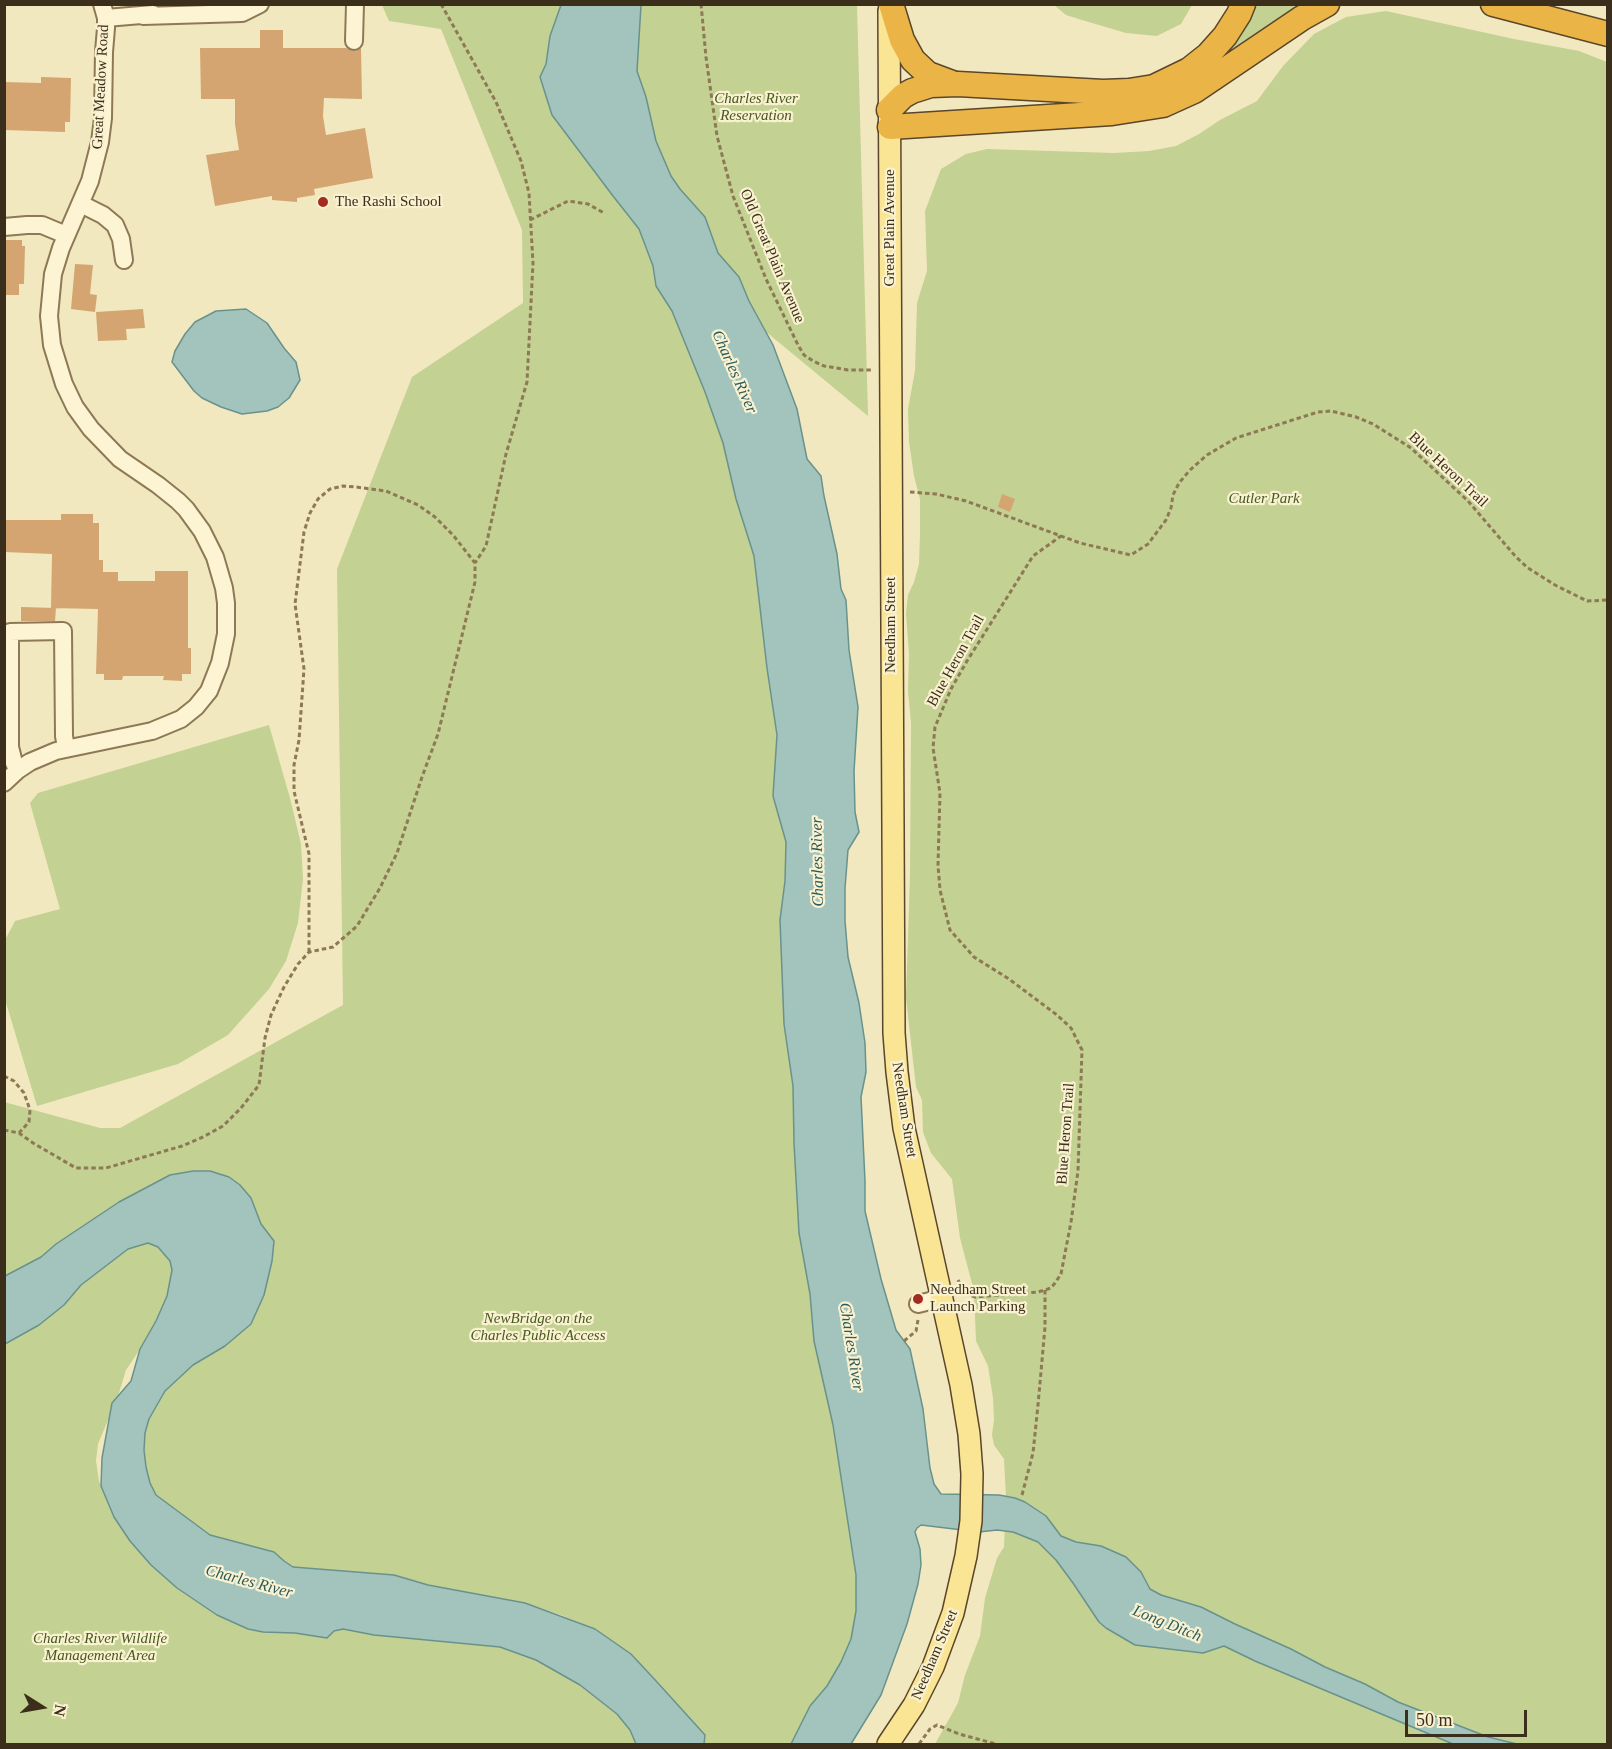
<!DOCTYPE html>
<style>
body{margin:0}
#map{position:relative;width:1612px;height:1749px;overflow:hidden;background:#f2e8bf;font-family:"Times New Roman",serif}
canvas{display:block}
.frame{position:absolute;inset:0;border:6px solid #3b2e1b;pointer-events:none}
.north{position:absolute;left:12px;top:1677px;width:60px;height:60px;-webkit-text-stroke:4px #f9f1cf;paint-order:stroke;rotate:101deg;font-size:16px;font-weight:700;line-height:24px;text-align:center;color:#3b2e1b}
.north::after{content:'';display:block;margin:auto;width:21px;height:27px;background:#3b2e1b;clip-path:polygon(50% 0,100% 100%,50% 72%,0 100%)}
.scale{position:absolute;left:1405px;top:1710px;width:122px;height:27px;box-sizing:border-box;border:3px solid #3b2e1b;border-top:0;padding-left:8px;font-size:18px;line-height:21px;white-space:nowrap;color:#3b2e1b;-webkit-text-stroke:4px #f9f1cf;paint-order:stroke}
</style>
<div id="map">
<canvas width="1612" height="1749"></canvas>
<div class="frame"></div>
<div class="north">N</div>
<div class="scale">50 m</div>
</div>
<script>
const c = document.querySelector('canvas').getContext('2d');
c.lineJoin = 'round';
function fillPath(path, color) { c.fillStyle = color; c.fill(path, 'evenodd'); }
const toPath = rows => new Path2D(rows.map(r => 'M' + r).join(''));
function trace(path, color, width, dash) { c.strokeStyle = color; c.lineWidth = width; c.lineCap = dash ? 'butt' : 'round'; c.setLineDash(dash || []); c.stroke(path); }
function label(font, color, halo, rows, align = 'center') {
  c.font = font + ' "Times New Roman",serif'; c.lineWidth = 4.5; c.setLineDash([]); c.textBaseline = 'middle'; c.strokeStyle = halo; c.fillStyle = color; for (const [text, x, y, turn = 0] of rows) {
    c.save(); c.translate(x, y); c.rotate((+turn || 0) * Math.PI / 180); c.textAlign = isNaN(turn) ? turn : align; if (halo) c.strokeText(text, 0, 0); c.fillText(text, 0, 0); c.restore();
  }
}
const green = toPath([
 [382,5,561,5,550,36,546,64,540,77,552,115,613,196,639,229,653,266,656,286,672,311,705,392,723,443,736,499,754,556,767,668,777,735,773,796,786,842,785,881,780,920,784,1024,793,1086,794,1143,799,1233,810,1294,814,1341,833,1425,856,1575,856,1611,851,1639,841,1662,827,1686,810,1706,791,1744,704,1744,705,1735,631,1654,595,1629,561,1615,525,1603,428,1585,394,1575,293,1567,284,1561,274,1552,210,1535,156,1495,150,1483,146,1467,144,1450,145,1433,149,1419,165,1391,193,1365,225,1346,251,1324,264,1295,272,1261,274,1241,261,1224,251,1198,240,1185,229,1177,210,1171,157,1182,119,1202,56,1244,41,1257,5,1276,4,1102,100,1128,120,1128,343,1005,337,569,412,377,523,303,522,230,441,29,389,21],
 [641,5,857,5,868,416,765,331,749,301,739,277,718,253,705,217,680,189,671,176,656,141,646,97,637,71],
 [1054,5,1192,5,1181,24,1157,36,1126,33,1082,20,1066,15],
 [1252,5,1307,5,1220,62,1215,60],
 [1386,11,1514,39,1579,51,1607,62,1607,1744,935,1744,958,1703,965,1675,980,1636,985,1598,997,1558,1004,1547,1006,1498,1004,1459,994,1445,992,1435,994,1420,993,1398,988,1366,976,1341,974,1291,960,1238,952,1179,931,1153,923,1132,922,1100,916,1087,906,998,910,875,911,723,908,691,909,654,906,613,908,595,914,582,919,564,920,533,920,499,914,476,909,442,908,409,915,371,917,303,927,271,925,211,941,169,966,154,987,149,1114,153,1149,151,1176,146,1199,134,1220,120,1257,101,1283,66,1314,34,1346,17],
 [269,725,290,798,301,844,303,879,298,923,286,961,269,989,228,1035,178,1064,37,1106,4,996,5,940,15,921,60,909,30,803,38,793],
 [148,1243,158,1247,170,1261,172,1270,171,1282,167,1296,156,1321,140,1349,126,1370,118,1396,98,1444,96,1461,99,1481,110,1508,166,1579,191,1598,221,1614,500,1647,516,1652,536,1660,580,1685,603,1702,617,1714,630,1730,636,1744,5,1744,4,1342,68,1298,89,1277,119,1253,132,1247]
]);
const water = toPath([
 [561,5,641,5,637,71,646,97,656,141,671,176,680,189,705,217,718,253,739,277,749,301,773,345,797,409,807,459,821,476,824,496,837,554,841,589,846,600,849,650,858,707,854,771,855,812,859,832,848,850,845,888,845,921,848,957,859,1003,865,1043,866,1072,861,1097,865,1181,865,1211,881,1279,896,1330,910,1349,923,1409,930,1468,934,1484,941,1494,999,1495,1015,1498,1025,1502,1046,1516,1061,1536,1076,1542,1101,1546,1126,1557,1141,1572,1150,1589,1161,1595,1201,1607,1235,1624,1291,1649,1325,1667,1365,1684,1398,1702,1488,1737,1517,1744,1453,1744,1255,1661,1224,1646,1203,1653,1135,1645,1106,1628,1099,1622,1073,1583,1056,1560,1038,1542,1013,1532,997,1530,979,1532,921,1525,917,1528,915,1532,920,1549,921,1565,918,1584,907,1624,881,1695,851,1744,791,1744,810,1706,827,1686,841,1662,851,1639,856,1611,856,1575,833,1425,814,1341,810,1294,799,1233,794,1143,793,1086,784,1024,780,920,785,881,786,842,773,796,777,735,767,668,754,556,736,499,723,443,705,392,672,311,656,286,653,266,639,229,613,196,552,115,540,77,546,64,550,36,561,5],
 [246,309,267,323,284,348,296,362,300,380,289,398,278,407,267,411,242,414,221,407,202,398,194,391,172,362,175,351,185,334,195,322,216,311,246,309],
 [193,1171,210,1171,229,1177,240,1185,251,1198,261,1224,274,1241,272,1261,264,1295,251,1324,225,1346,193,1365,165,1391,149,1419,145,1433,144,1450,146,1467,150,1483,156,1495,210,1535,274,1552,284,1561,293,1567,394,1575,428,1585,525,1603,595,1629,631,1654,657,1682,705,1735,704,1744,636,1744,630,1730,617,1714,580,1685,536,1660,500,1647,374,1635,343,1629,334,1631,327,1638,295,1633,263,1632,248,1629,217,1615,177,1588,151,1565,130,1541,114,1517,101,1486,102,1458,112,1403,131,1381,140,1349,156,1321,167,1296,172,1270,170,1261,158,1247,148,1243,128,1249,81,1285,64,1305,39,1325,5,1344,5,1276,41,1257,56,1244,119,1202,170,1175,193,1171]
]);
const building = toPath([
 [260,30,283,30,283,48,346,48,354,51,361,48,362,99,324,98,323,116,326,135,365,128,373,178,314,189,315,195,297,198,297,202,272,200,272,196,215,206,206,155,239,150,235,124,235,99,201,99,200,48,260,48],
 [41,77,71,78,70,122,65,122,65,132,4,130,4,82,41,83],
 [4,240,22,240,22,246,25,246,24,284,19,284,19,295,4,295],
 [75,264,93,265,90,294,97,295,95,312,71,309],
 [143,309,145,328,126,329,127,340,98,341,96,312],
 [1002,494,1015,499,1010,512,998,507],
 [61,514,93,514,93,523,99,523,99,560,103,560,103,572,118,572,118,581,155,581,155,571,188,571,188,648,191,648,191,674,182,674,182,681,163,680,164,676,123,676,122,680,104,680,104,674,96,674,98,609,51,608,52,554,4,552,4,520,61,520],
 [21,607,56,608,55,621,21,621]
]);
const path = toPath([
 [441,4,496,102,521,161,529,193,533,263,527,382,506,454,486,546,475,563],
 [701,4,706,57,717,136,733,196,766,279,798,345,804,355,813,361,824,366,848,370,873,370],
 [530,220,568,201,588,204,604,213],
 [910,492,936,494,966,501,1080,543,1131,555,1148,544,1166,520,1171,508,1173,495,1179,483,1190,470,1207,455,1236,438,1318,412,1331,411,1356,417,1373,424,1411,448,1468,501,1516,557,1528,568,1555,585,1587,601,1608,600],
 [4,1076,14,1081,24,1093,30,1110,29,1122,19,1133],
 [4,1130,19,1133,33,1143,76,1168,106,1168,182,1146,203,1137,223,1126,241,1108,259,1085,265,1038,271,1015,284,987,298,964,309,952,333,947,357,926,380,888,397,853,422,777,438,734,475,582,475,563,453,535,435,517,418,505,386,491,356,487,343,486,330,489,318,499,310,513,304,532,295,604,304,669,299,740,294,765,294,791,309,854,309,952],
 [958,1280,964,1293,975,1297,1038,1292,1051,1288,1055,1283,1061,1274,1071,1222,1078,1171,1082,1050,1071,1028,1057,1015,1009,979,974,957,950,930,940,890,938,865,940,793,933,748,935,727,951,689,967,661,1033,556,1061,536],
 [904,1341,916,1331,918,1320],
 [1022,1495,1033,1453,1038,1405,1045,1327,1045,1290],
 [919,1744,930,1729,937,1725,959,1734,996,1744]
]);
const minor = toPath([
 [143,16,242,13,260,4],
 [106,18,153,14],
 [354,41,355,4],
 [81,204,103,215,115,225,121,239,124,260],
 [4,227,27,225,42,225,66,235],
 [18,770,14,763,10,747,10,632,63,631,64,736,66,748],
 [4,783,18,770,30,762,56,751,152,731,181,719,196,707,209,691,220,663,226,634,226,603,224,588,215,557,202,531,186,509,178,501,158,485,120,459,91,429,75,407,64,384,52,345,49,316,53,274,61,248,90,181,100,142,103,118,104,52,106,28,106,18,102,4],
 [918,1304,942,1298]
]);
const major = toPath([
 [888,1744,914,1705,933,1667,953,1613,966,1556,971,1521,972,1474,969,1434,961,1385,904,1128,897,1072,894,1033,889,11]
]);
const highway = toPath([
 [891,4,902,40,913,60,928,74,952,83],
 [1493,4,1608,34],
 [889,110,903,96,912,91,931,85,958,84,1103,92,1129,91,1154,87,1189,70,1208,55,1225,36,1239,14,1243,4],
 [890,127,1112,113,1163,105,1194,91,1302,18,1327,4]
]);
const markers = [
 [323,202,6,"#a22d1f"],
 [918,1299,6,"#a22d1f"]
];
const streetNames = [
 ["Great Meadow Road",101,87,-87],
 ["Great Plain Avenue",890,228,-90],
 ["Old Great Plain Avenue",772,256,67],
 ["Blue Heron Trail",1448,470,43],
 ["Needham Street",891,625,-90],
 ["Blue Heron Trail",956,661,-61],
 ["Needham Street",904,1110,81],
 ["Blue Heron Trail",1066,1134,-86],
 ["Needham Street",935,1655,-67]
];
const parkNames = [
 ["Charles River",756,99],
 ["Reservation",756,116],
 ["Cutler Park",1264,499],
 ["NewBridge on the",538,1319],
 ["Charles Public Access",538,1336],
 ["Charles River Wildlife",100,1639],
 ["Management Area",100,1656]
];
const poiNames = [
 ["The Rashi School",335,202],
 ["Needham Street",930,1290],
 ["Launch Parking",930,1307]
];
const waterNames = [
 ["Charles River",734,372,66],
 ["Charles River",818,862,-91],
 ["Charles River",851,1347,81],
 ["Charles River",249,1582,15],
 ["Long Ditch",1167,1624,22]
];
fillPath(green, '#c3d192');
fillPath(water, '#a3c4bd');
trace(water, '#69928d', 1.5);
fillPath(building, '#d4a571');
trace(minor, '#8d7955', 20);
trace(major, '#5a462a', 24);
trace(highway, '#5a462a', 27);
trace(path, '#8d7955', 3, [4.5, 3]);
trace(minor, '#fcf4d3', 16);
trace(major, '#f9e593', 21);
trace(highway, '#eab447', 24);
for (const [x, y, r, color] of markers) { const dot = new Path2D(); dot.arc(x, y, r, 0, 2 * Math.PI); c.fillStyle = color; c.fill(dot); trace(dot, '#f9f1cf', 2); }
label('15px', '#3b2e1b', '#f9f1cf', streetNames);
label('italic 15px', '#455920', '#f9f1cf', parkNames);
label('15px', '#3b2e1b', '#f9f1cf', poiNames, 'left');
label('italic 16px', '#295a5c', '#f9f1cf', waterNames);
</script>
